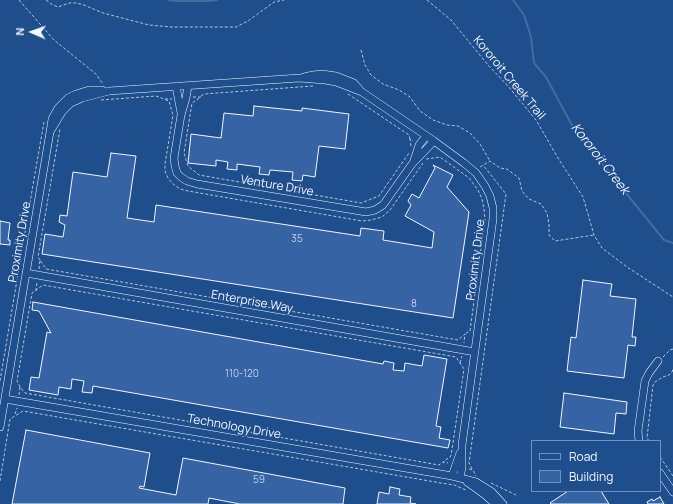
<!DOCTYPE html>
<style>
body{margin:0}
#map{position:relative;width:673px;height:504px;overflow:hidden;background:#1f4e8c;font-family:Manrope,sans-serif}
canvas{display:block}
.legend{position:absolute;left:531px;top:440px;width:130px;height:52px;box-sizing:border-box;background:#1f4e8c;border:1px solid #7391ba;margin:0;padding:5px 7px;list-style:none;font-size:12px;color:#f2f6ff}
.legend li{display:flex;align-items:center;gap:8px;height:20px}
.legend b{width:20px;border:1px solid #7391ba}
.north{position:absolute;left:12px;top:12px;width:40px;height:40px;-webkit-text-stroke:3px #1f4e8c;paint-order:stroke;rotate:272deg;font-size:11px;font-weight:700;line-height:16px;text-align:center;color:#f2f6ff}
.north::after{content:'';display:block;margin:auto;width:14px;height:18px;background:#f2f6ff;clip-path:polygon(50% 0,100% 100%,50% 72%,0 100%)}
</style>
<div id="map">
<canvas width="673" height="504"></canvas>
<ul class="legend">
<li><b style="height:5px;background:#1f4e8c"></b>Road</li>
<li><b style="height:11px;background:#3563a3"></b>Building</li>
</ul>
<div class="north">N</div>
</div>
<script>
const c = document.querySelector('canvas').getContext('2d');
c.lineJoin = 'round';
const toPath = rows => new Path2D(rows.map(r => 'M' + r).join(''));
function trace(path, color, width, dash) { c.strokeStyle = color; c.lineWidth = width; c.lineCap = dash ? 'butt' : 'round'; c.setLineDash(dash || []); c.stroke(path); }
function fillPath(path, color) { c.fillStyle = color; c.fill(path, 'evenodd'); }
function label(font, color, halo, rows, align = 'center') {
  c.font = font + ' Manrope,sans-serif'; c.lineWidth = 3; c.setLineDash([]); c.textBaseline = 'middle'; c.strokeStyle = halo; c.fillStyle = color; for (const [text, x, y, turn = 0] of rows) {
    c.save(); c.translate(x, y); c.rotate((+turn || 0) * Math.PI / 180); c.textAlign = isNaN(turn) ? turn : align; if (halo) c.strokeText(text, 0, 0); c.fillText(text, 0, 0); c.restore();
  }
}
const stream = toPath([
 [168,0,175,1,209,1,217,0],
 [513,0,524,15,531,37,534,63,546,77,574,129,664,240,673,243]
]);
const building = toPath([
 [254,106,302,111,302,108,349,114,345,149,319,146,315,177,303,175,302,181,292,180,293,172,270,170,269,175,259,174,260,167,237,164,237,170,227,169,228,162,216,160,216,166,188,163,191,134,221,138,224,113,253,116,254,106],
 [111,153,136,156,127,218,154,222,156,205,360,236,361,228,384,231,383,240,432,248,434,232,405,216,411,205,408,201,412,194,419,198,435,168,433,165,453,175,447,187,469,212,453,318,42,254,45,234,63,237,65,225,59,222,60,215,67,216,73,172,107,177,111,153],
 [0,221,10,223,8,240,10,240,10,245,0,244,0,221],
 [583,280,612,284,610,296,636,299,632,337,636,337,635,346,628,345,624,378,567,371,571,337,576,338,583,280],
 [33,302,383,364,384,361,394,363,393,370,404,371,405,363,422,366,424,355,447,359,436,426,441,427,439,438,450,440,448,448,93,386,92,393,82,392,84,381,72,379,71,389,59,387,58,395,29,390,31,377,39,378,47,332,51,333,39,311,32,310,33,302],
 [564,393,627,402,626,414,616,413,614,434,560,427,564,393],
 [26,430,150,453,144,487,140,486,139,488,176,495,183,458,345,488,343,504,240,504,209,498,208,504,12,504,26,430],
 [390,487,400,489,399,495,411,497,410,503,416,504,377,504,379,492,389,494,390,487],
 [568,491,601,491,609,504,551,504,550,503,568,491],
 [660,497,664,504,648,504,647,502,652,499,653,501,660,497]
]);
const path = toPath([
 [19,0,54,40,96,74,103,84],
 [46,0,51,4,58,7,69,3,76,3,84,5,103,13,149,25,171,27,236,27,248,21,274,2,284,0],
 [427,0,451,20,488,65,508,86,536,120,558,158,583,197,594,235,602,248,627,267,673,297],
 [361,50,365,65,371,75,383,84,399,90,410,97,420,111,433,120,447,125,458,126,470,133,480,144,490,161],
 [348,94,409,135,410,139],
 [201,96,204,94,313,86],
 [193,97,201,97,192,103,184,153,188,166,199,175,361,203,379,196,409,153],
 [165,99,172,99],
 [101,100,156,96,169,101,173,115,165,164,165,171,168,178,173,184,180,189,188,191,362,221,371,220,382,217,390,210,423,163],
 [411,146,410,139,413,141],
 [426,159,440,157,469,178,478,190,482,199,484,209,485,219,470,331,465,334],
 [480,167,490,161,500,168,507,169,519,178,522,191,529,199,541,204,547,213,549,224,549,235,555,241,594,235],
 [40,260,38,257,60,129],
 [39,269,40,260,46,269,458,340,465,334,464,343],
 [36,291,37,282],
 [663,357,670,350,673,349],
 [460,363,462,356],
 [0,381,34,179,44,122],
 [20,387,17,381,32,293,43,285,456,357,464,369,451,456,443,462],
 [19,395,20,387,25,393,439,465,443,462,448,463],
 [15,414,17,408],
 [649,441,647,438,653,385,655,382,663,377,669,375,672,372,673,369],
 [660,457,673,476],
 [469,469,473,470,476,476],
 [472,469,469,463,506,194,483,165],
 [0,481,10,419,23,411,441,483,454,485,466,490],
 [491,483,516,495]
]);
const minor = toPath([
 [304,77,313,75,322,74,336,76,354,83,360,90],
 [176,86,181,113],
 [188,86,186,98,181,115,174,158,175,166,177,173,181,177,187,181,197,184,366,212,375,210,383,205,388,198,412,164,434,141],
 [50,132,62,112,71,103,82,98,109,91,299,78,325,80,336,82,362,92,434,141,464,163,476,173,485,186,490,196,493,208,493,219,462,445,462,467,460,478],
 [414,160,419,145,426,136],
 [26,273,475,352],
 [5,399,452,476,476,482,492,492,503,504],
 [0,427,50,132,52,119,58,108,68,98,76,94,89,90,102,90],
 [639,441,638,431,645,381,649,373,658,361],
 [660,473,673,492],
 [452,476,460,453],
 [467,482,485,495,495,504]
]);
const numberNames = [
 ["35",297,239],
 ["8",414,304],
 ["110-120",242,374],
 ["59",259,480]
];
const streetNames = [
 ["Kororoit Creek Trail",509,78,50],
 ["Venture Drive",277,186,10],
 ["Proximity Drive",20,242,-80],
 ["Proximity Drive",476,260,-83],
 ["Enterprise Way",252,302,10],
 ["Technology Drive",234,427,10]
];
const waterNames = [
 ["Kororoit Creek",600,159,52]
];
trace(stream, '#446ba0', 2);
fillPath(building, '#3563a3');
trace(building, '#f2f6ff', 1);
trace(minor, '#f2f6ff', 8);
trace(path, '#b3c4dc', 1, [3, 2]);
trace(minor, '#1f4e8c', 7);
label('10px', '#c3d1e8', null, numberNames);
label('12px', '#f2f6ff', '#1f4e8c', streetNames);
label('italic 13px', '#f2f6ff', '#1f4e8c', waterNames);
</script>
